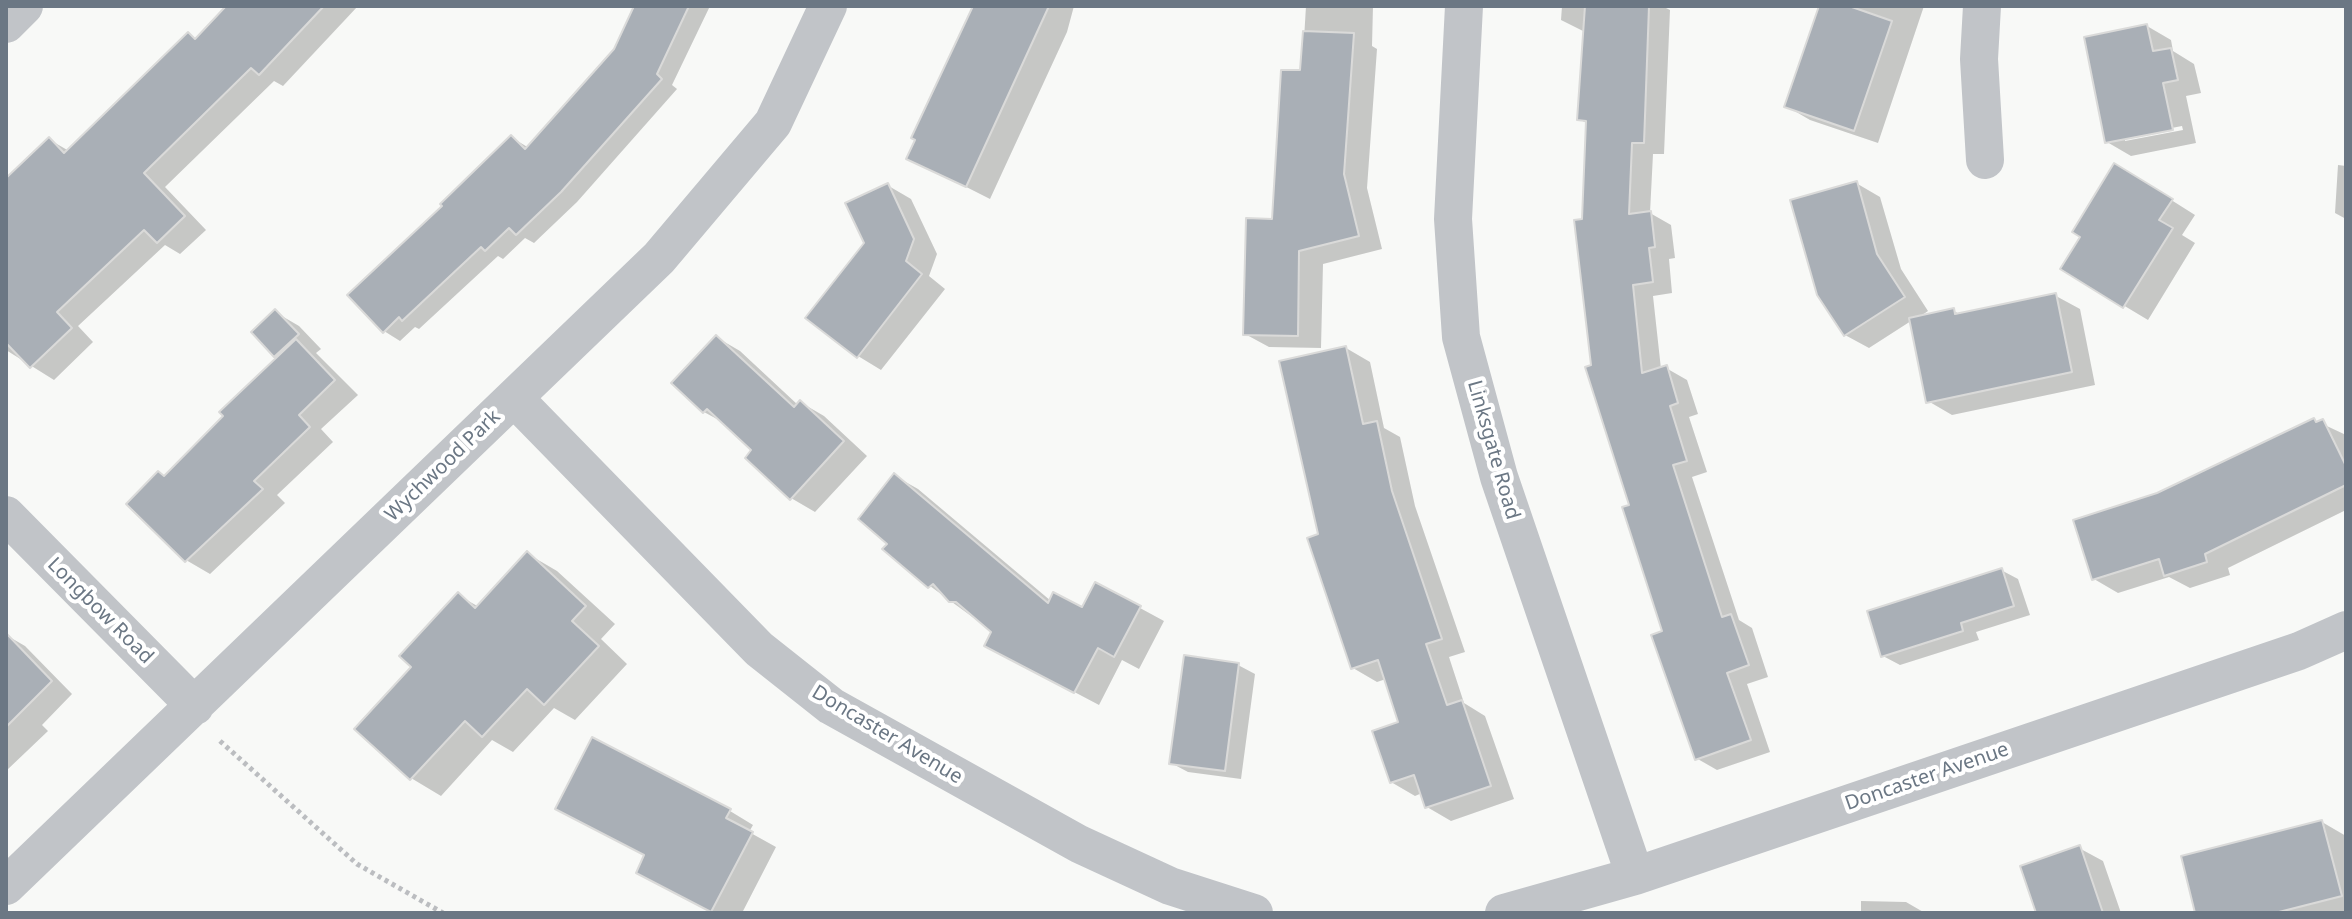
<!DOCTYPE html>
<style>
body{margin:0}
#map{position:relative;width:2352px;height:919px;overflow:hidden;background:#f8f9f7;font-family:"Noto Sans",sans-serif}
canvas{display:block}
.frame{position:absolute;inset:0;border:8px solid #6b7784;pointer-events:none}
</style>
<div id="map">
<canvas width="2352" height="919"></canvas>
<div class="frame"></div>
</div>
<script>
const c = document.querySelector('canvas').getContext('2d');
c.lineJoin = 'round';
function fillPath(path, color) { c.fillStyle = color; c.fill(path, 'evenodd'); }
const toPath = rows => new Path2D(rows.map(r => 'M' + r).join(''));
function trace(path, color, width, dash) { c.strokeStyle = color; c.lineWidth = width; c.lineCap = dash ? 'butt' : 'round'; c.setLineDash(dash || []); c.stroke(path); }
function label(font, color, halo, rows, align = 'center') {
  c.font = font + ' "Noto Sans",sans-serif'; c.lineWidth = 8; c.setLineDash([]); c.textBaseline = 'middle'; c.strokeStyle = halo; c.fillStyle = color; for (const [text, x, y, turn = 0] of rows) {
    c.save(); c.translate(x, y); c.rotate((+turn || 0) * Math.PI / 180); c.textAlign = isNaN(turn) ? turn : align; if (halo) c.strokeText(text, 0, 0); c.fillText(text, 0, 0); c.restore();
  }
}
const shadow = toPath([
 [229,6,358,6,283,86,274,81,165,187,206,230,180,254,165,245,78,326,93,342,54,380,6,350,6,240,50,140,69,151,188,34,197,40],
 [636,6,710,6,672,85,677,89,577,202,534,243,525,238,503,259,498,256,419,329,415,327,400,341,384,331,445,206,511,137,529,148,615,50],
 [973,6,1074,6,1067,32,990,199,909,158],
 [1306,6,1373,6,1372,46,1377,49,1367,188,1382,249,1323,264,1321,348,1269,347,1245,334,1274,221,1302,72],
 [1562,6,1662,6,1670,10,1664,154,1653,154,1650,213,1671,225,1675,258,1669,259,1672,293,1653,296,1661,369,1666,368,1687,380,1698,414,1689,417,1707,472,1692,477,1739,620,1752,628,1768,677,1747,684,1770,752,1717,770,1696,758,1593,367,1584,221,1588,124,1579,119,1585,32,1561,20],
 [1821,6,1924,6,1878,143,1810,120,1786,106],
 [2147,26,2171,40,2173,51,2194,64,2201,93,2186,96,2196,143,2131,156,2107,142],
 [2182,126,2183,130,2125,141,2125,137],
 [2338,165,2346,166,2346,219,2335,213],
 [2138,179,2195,215,2182,235,2195,243,2148,320,2063,269],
 [1856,183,1880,197,1901,269,1928,311,1918,318,1954,311,1961,315,2056,296,2080,309,2095,385,1952,415,1928,401,1911,321,1869,348,1845,335],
 [887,185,911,199,937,254,929,276,945,289,881,370,858,356,867,243],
 [275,312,299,326,321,349,316,353,358,395,321,429,333,442,277,495,285,503,210,574,186,560,165,477,279,358,275,356],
 [716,337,740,351,798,405,800,402,824,416,867,456,815,512,791,498,754,450,726,424,704,412],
 [1346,348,1370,362,1384,428,1400,437,1415,506,1465,652,1449,657,1464,703,1485,716,1514,799,1451,821,1427,807,1422,793,1415,796,1391,782,1401,723,1386,679,1377,682,1353,668,1320,535],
 [2314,420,2346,435,2346,510,2228,568,2230,575,2190,588,2169,577,2118,593,2094,579,2158,495],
 [895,476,918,489,1051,601,1082,610,1140,608,1164,621,1139,669,1122,660,1099,705,1010,658,993,632,930,586,890,543],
 [528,554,557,571,615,624,601,639,627,664,575,720,554,708,513,752,492,740,441,796,411,778,414,667,458,595,479,607],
 [2001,570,2018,579,2030,615,1976,632,1979,640,1900,665,1883,656],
 [6,635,25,646,72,694,42,725,48,731,6,771],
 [1238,665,1255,674,1241,779,1188,772,1171,763],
 [730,811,753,825,749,832,776,847,742,913,714,913,662,885],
 [2322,822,2346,836,2346,913,2197,913],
 [2079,848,2103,861,2121,913,2038,913],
 [1861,901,1906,902,1925,913,1861,913]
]);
const building = toPath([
 [226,6,324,6,259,75,251,68,144,173,185,216,157,243,144,230,57,312,72,328,30,368,6,343,6,178,49,137,64,153,188,32,195,39,226,6],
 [634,6,689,6,657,74,662,79,561,192,516,235,509,228,485,251,481,247,402,321,399,317,383,333,347,295,442,206,440,204,511,135,525,149,614,49,634,6],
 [973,6,1049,6,966,187,906,159,915,140,911,138,973,6],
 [1585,6,1649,6,1644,143,1632,143,1629,214,1651,211,1655,247,1649,248,1653,282,1633,285,1642,373,1667,365,1678,403,1670,406,1687,461,1673,465,1722,617,1731,614,1749,665,1727,673,1751,740,1695,760,1651,635,1662,631,1622,507,1629,505,1585,367,1591,365,1574,220,1582,219,1586,121,1577,120,1585,6],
 [1819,6,1849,6,1892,21,1854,131,1784,107,1819,6],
 [2147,24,2153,51,2171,48,2178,80,2163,83,2173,130,2105,143,2084,37,2147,24],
 [1303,31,1354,33,1344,174,1359,236,1299,251,1298,336,1243,335,1246,218,1272,219,1281,70,1300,70,1303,31],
 [2114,163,2173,199,2159,220,2173,228,2123,308,2060,269,2080,237,2072,232,2114,163],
 [1857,181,1877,254,1905,297,1844,336,1817,295,1790,200,1857,181],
 [888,183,914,239,906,261,922,274,857,358,805,318,864,243,845,203,888,183],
 [2056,293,2072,372,1926,403,1909,318,1954,308,1955,314,2056,293],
 [275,309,299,334,274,357,251,332,275,309],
 [716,335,794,407,800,400,844,441,790,500,745,458,751,450,707,409,703,413,671,383,716,335],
 [296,339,335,380,299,415,310,427,254,481,263,489,185,562,126,504,158,471,164,476,223,416,219,412,296,339],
 [1346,346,1363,424,1377,421,1392,491,1442,639,1426,644,1447,705,1462,700,1491,786,1425,808,1414,775,1390,783,1372,731,1398,722,1378,660,1351,669,1307,538,1318,534,1279,361,1346,346],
 [2314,418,2316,422,2323,419,2346,466,2346,485,2205,554,2207,562,2164,576,2159,559,2092,580,2073,520,2157,493,2314,418],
 [894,473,1048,603,1053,592,1082,607,1095,582,1141,606,1114,657,1098,648,1074,693,984,646,991,632,956,602,949,602,933,584,928,588,882,549,887,544,858,519,894,473],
 [527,551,586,606,572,621,599,646,544,705,527,689,482,737,465,721,410,780,354,729,411,667,399,656,458,592,475,608,527,551],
 [2002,568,2014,606,1961,623,1963,631,1881,657,1867,611,2002,568],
 [6,633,52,681,6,727,6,633],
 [1184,655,1239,663,1225,771,1169,764,1184,655],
 [592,737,731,809,726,818,753,832,711,912,636,873,644,855,555,809,592,737],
 [2322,820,2342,896,2275,913,2195,913,2181,856,2322,820],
 [2080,845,2103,913,2036,913,2020,866,2080,845]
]);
const path = toPath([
 [220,741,357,864,443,913]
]);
const street = toPath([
 [1464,6,1453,219,1461,337,1499,477,1635,876],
 [1982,6,1979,59,1985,160],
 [6,24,24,6],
 [514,398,759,649,831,706,1079,844,1170,886,1254,913],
 [6,515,195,706],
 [6,886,659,258,773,123,828,6],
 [1504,913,1635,876,2299,651,2346,630]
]);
const streetNames = [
 ["Linksgate Road",1493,450,74],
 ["Wychwood Park",443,466,-44],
 ["Longbow Road",100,611,45],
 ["Doncaster Avenue",887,735,31],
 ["Doncaster Avenue",1927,777,-19]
];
fillPath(shadow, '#0003');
fillPath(building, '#a9afb6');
trace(building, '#dadad9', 2);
trace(path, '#bbbdc0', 5, [4, 4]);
trace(street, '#c1c4c8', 38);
label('20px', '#6b7784', '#fff', streetNames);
</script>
